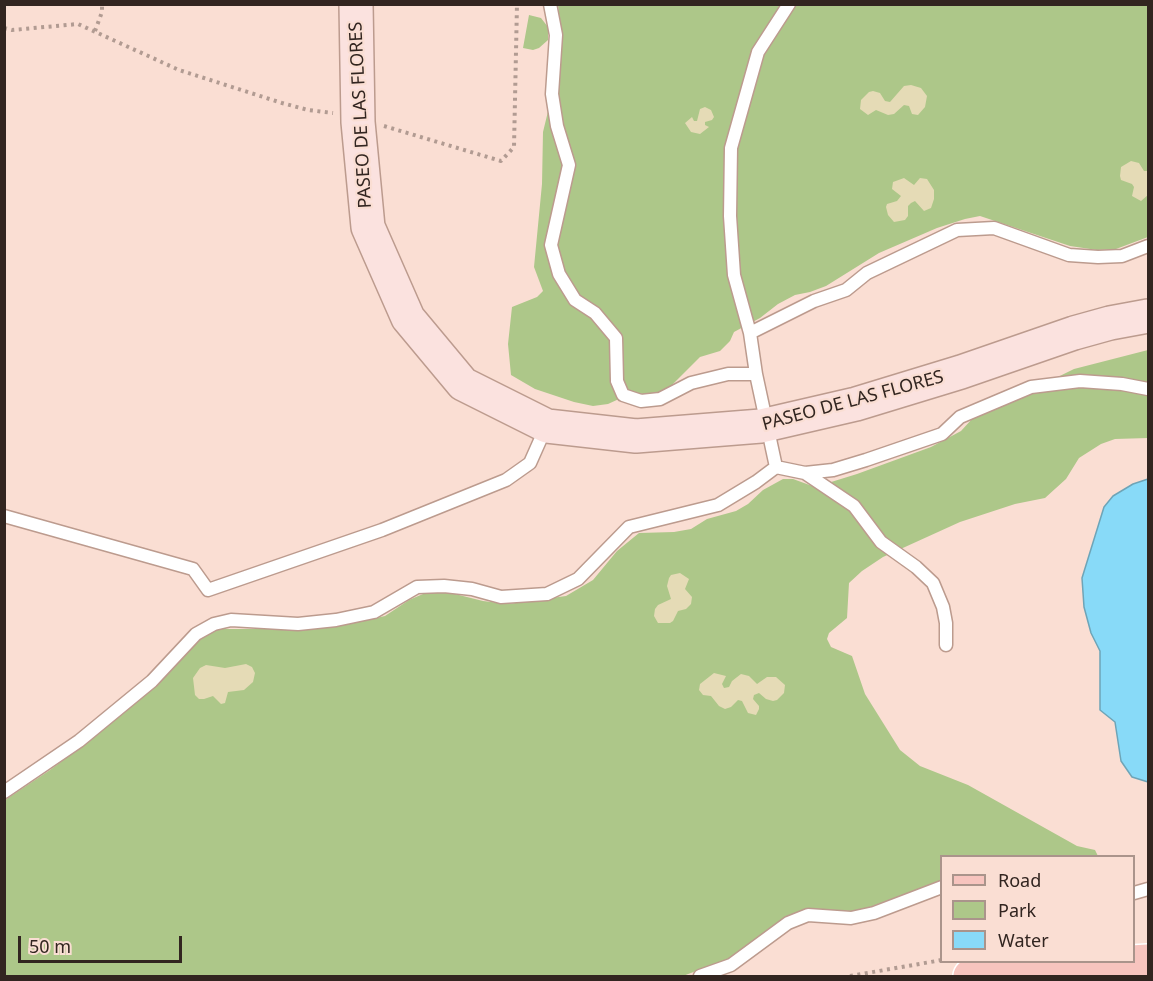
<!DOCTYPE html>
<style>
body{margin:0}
#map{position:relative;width:1153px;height:981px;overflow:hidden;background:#faded3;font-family:"Noto Sans",sans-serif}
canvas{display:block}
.frame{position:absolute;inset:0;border:6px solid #322520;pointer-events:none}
.legend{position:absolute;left:940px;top:855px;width:195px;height:108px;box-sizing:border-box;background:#faded3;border:2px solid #aa948b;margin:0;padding:8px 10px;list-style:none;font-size:18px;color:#322520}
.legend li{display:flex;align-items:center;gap:12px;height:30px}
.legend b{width:30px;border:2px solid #aa948b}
.scale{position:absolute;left:18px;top:936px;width:164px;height:27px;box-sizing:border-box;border:3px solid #322520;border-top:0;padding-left:8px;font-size:18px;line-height:21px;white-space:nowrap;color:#322520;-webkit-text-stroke:4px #faded3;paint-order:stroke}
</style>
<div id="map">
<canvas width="1153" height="981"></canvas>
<div class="frame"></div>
<ul class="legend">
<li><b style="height:8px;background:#f7c4be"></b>Road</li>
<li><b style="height:16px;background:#adc789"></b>Park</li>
<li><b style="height:16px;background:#88daf8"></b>Water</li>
</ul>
<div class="scale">50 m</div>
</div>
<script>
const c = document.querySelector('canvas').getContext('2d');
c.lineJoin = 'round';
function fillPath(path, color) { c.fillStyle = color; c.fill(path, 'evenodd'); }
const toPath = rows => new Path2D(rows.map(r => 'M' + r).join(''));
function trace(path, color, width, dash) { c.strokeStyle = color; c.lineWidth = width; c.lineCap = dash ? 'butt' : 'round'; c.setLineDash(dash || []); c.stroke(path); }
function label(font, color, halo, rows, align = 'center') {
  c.font = font + ' "Noto Sans",sans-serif'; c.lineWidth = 4.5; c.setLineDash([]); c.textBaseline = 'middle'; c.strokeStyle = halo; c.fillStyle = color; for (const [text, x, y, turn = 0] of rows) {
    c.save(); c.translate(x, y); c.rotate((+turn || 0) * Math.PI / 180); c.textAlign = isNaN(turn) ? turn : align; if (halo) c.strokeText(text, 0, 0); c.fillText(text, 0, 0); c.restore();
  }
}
const green = toPath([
 [558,5,1148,5,1148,237,1116,249,1097,250,1070,246,980,216,965,219,937,228,879,253,826,286,810,292,795,295,778,304,760,318,734,332,730,341,720,351,700,357,667,390,655,395,632,393,608,404,593,406,574,402,535,389,511,375,508,344,512,307,537,297,543,291,534,267,542,184,543,132,561,58,561,31],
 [529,15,541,18,548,27,548,40,539,48,533,50,523,48],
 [1148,350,1148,438,1115,439,1101,444,1079,458,1066,479,1045,498,1015,504,960,522,883,557,862,571,849,583,847,618,829,633,827,639,831,647,852,656,865,694,900,750,920,766,968,785,1077,846,1095,850,1098,856,942,856,941,881,867,908,852,911,808,909,788,916,775,925,747,950,738,955,683,976,5,976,5,800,50,770,89,741,160,681,205,634,220,629,300,629,345,625,385,616,409,600,423,594,443,591,483,601,508,604,566,596,593,580,617,551,639,533,674,532,691,529,707,519,736,511,748,504,763,490,783,479,793,479,815,487,857,474,931,447,961,431,972,419,1074,369]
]);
const sand = toPath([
 [911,85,921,88,927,96,925,107,918,115,912,114,909,106,904,105,894,114,888,115,876,110,868,115,860,109,861,100,869,92,873,91,880,93,885,101,890,102,904,86],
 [705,107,711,110,714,117,712,120,705,122,705,125,709,127,700,134,691,132,685,123,692,117,694,121,697,121,700,109],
 [1131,161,1139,163,1144,171,1148,171,1148,195,1141,201,1132,196,1134,187,1132,184,1121,180,1120,176,1121,167],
 [904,178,914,185,920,178,927,179,934,190,934,199,931,208,924,211,915,201,911,203,908,206,908,216,905,220,894,222,888,215,886,207,887,204,897,201,901,196,892,189,893,182],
 [680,573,689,579,685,589,692,597,691,604,686,609,678,611,673,621,670,623,658,623,654,616,655,609,658,605,671,599,667,586,669,578,671,575],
 [246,664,252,667,255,673,253,682,244,690,228,692,225,703,221,704,213,696,204,699,199,699,195,695,193,678,200,668,206,665,225,668],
 [714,673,726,676,722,684,724,688,729,687,732,681,741,674,749,676,757,684,767,677,776,677,785,685,784,693,777,700,773,701,766,699,759,693,754,695,753,699,759,706,759,709,756,715,748,713,742,701,738,700,731,707,725,709,719,706,711,696,703,695,699,690,700,684]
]);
const water = toPath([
 [1148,479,1148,782,1132,777,1121,761,1115,722,1100,710,1100,651,1091,633,1084,607,1082,578,1104,507,1113,496,1133,484,1148,479]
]);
const path = toPath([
 [4,28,12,30,78,24,179,70,282,103,308,110,333,113],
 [95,31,102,12,102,4],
 [384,126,501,161,514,147,517,4],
 [850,976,942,960]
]);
const lane = toPath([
 [550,4,556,35,552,94,557,126,569,165,551,245,559,274,575,300,595,313,616,338,617,381,623,395,641,401,660,399,691,383,728,374,756,374,750,333,814,301,846,290,867,273,957,230,994,228,1069,255,1098,257,1122,256,1148,246],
 [750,333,734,275,730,216,731,148,758,52,789,4],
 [756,374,776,467],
 [805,473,854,506,881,542,916,567,933,583,943,607,946,623,946,645],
 [4,516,193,569,208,590,382,530,506,480,530,463,546,427],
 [4,792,79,741,152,681,196,634,214,624,231,620,298,624,336,620,374,612,417,587,444,586,472,589,501,597,547,594,578,579,629,527,718,505,756,482,776,467,805,473,833,470,866,460,942,434,960,417,1031,387,1080,381,1122,384,1148,389],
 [1134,893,1148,889],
 [700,976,731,965,788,923,808,915,851,918,874,913,942,887]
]);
const secondary = toPath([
 [356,4,358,122,368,227,408,318,463,384,547,426,636,436,761,426,856,404,961,372,1074,333,1110,323,1148,316]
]);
const primary = toPath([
 [970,976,1018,969,1148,961]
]);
const streetNames = [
 ["PASEO DE LAS FLORES",361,115,-93],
 ["PASEO DE LAS FLORES",853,401,-15]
];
fillPath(green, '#adc789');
fillPath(sand, '#e5dbb6');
fillPath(water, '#88daf8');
trace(water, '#6ea4b7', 1.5);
trace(lane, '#bc9b8e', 15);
trace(secondary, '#bc9b8e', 36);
trace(primary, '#fff', 36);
trace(path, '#b19b92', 4, [3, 4.5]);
trace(lane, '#fff', 12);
trace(secondary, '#fbe2df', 33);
trace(primary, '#f7c4be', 33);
label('18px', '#322520', '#faded3', streetNames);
</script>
